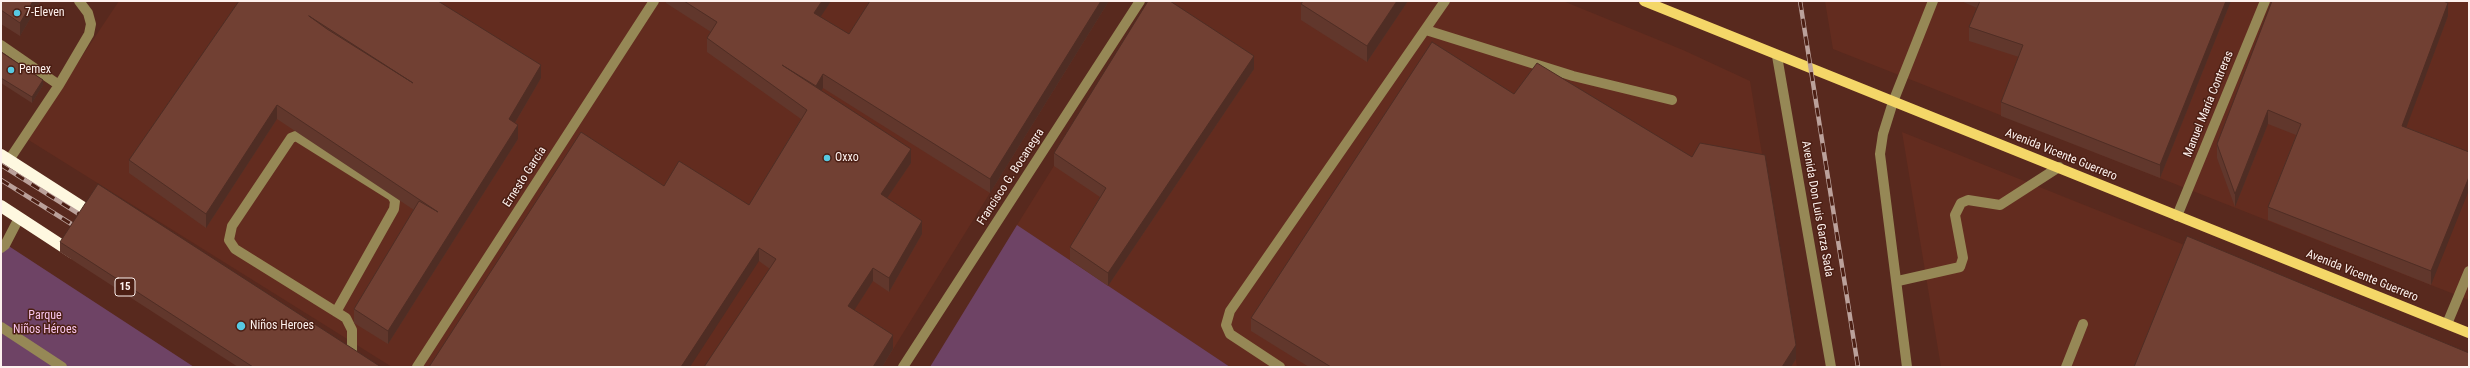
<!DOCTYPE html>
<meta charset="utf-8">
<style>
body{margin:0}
#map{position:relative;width:2470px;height:368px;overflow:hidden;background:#58291e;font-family:"Roboto Condensed",sans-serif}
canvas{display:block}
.frame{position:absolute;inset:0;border:2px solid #fdf1ee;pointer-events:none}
</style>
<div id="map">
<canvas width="2470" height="368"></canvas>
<div class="frame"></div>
</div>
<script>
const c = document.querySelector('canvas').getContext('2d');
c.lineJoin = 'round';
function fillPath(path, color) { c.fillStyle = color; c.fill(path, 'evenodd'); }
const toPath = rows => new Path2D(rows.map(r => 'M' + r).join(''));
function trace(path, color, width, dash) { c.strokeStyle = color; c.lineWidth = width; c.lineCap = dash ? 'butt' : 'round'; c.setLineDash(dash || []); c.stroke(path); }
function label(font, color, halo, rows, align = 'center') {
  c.font = font + ' "Roboto Condensed",sans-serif'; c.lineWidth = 3; c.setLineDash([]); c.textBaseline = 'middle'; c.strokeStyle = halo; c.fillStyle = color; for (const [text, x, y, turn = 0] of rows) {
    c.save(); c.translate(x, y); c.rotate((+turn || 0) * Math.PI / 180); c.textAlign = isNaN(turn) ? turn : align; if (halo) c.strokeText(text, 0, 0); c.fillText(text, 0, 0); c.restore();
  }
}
const built = toPath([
 [119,1,1109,1,882,367,392,367,27,139],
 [1157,1,1563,1,1683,50,1750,81,1797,367,1230,367,1017,225],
 [1825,1,2469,1,2469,300,1833,49],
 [1902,132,2469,359,2469,367,1941,367]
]);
const green = toPath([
 [1017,225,1230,367,930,367],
 [1,241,194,367,1,367]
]);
const minor = toPath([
 [1426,30,1573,76,1672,100],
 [1,45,59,85],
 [1777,56,1831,367],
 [9,160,59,85,89,34,91,24,88,13,79,1],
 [2177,216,2265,1],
 [1,248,5,245,19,218],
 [1898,281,1960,267,1963,258,1955,215,1961,203,1968,200,2000,205,2059,167],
 [336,312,394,209,395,201,392,196,296,136,291,138,232,226,229,240,235,249,346,318,352,330,352,367],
 [2447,324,2469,271],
 [1,327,62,367],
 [417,367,654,1],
 [903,367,1140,1],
 [1280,367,1230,334,1226,325,1230,311,1445,1],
 [1907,367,1880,154,1883,134,1893,102,1933,1],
 [2066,367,2083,324]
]);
const major = toPath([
 [1644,1,2469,333]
]);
const highway = toPath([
 [1,155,96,216],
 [1,206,73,253]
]);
const rail = toPath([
 [1800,1,1858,367],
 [1,165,87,219],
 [1,180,81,230]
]);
const wall = toPath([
 [1,1,40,1,40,2,20,36,1,24],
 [239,1,541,78,515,123,518,139,388,344,354,323,354,309,414,210,277,119,206,228,129,173,129,160],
 [666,1,831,1,820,17,849,34,870,1,1109,1,990,193,823,88,821,91,911,163,887,198,922,234,889,292,873,281,854,310,893,349,882,367,704,367,770,269,759,261,664,186,749,205,801,119,707,52,707,38,711,32,666,3],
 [1408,1,1367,62,1301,20,1301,4],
 [1961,1,2231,1,2160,178,2001,116,2001,102,2019,57,1969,41,1969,27,1977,8],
 [2272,1,2448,16,2406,127,2469,152,2431,285,2268,220,2268,207,2296,135,2268,124,2235,207,2217,158,2217,144],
 [1,52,43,85,32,103,1,83],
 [1254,69,1108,286,1070,260,1070,247,1100,197,1054,166,1054,153],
 [60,242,381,367,238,367,60,252],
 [1251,318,1796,359,1791,367,1309,367,1251,331]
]);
const shadedWall = toPath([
 [33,1,40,1,40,2,20,36,20,23],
 [822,1,831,1,814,27,814,13],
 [1101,1,1109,1,990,193,990,179],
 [1397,1,1408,1,1367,62,1367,46],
 [2226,1,2231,1,2160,178,2160,165],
 [2448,3,2448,16,2402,139,2402,126],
 [1254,56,1254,69,1108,286,1108,273],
 [541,65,541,78,509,133,509,119],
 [823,74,823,88,816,100,816,86],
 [43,80,43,85,32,103,32,97],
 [277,105,277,119,206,228,206,214],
 [2268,110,2268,124,2235,207,2235,194],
 [518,125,518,139,388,344,388,331],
 [911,149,911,163,881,207,881,194],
 [2469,177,2469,190,2431,285,2431,271],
 [922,221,922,234,889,292,889,278],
 [759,248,759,261,690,367,681,367],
 [873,268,873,281,848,320,848,306],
 [893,335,893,349,882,367,873,367],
 [1796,345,1796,359,1791,367,1782,367]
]);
const building = toPath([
 [1,1,33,1,20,23,1,10,1,1],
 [239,1,438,1,541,65,509,119,518,125,388,331,354,309,419,201,438,212,277,105,206,214,129,160,239,1],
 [309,16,413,83,327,29,309,16],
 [684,1,822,1,814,13,849,34,870,1,1101,1,990,179,823,74,816,86,782,65,911,149,881,194,922,221,889,278,873,268,848,306,893,335,873,367,704,367,776,259,759,248,681,367,429,367,581,132,664,186,679,161,749,205,807,110,707,38,717,22,684,1],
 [1148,1,1170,1,1254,56,1108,273,1070,247,1106,188,1054,153,1148,1],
 [1303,1,1397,1,1367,46,1301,4,1303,1],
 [1980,1,2226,1,2160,165,2001,102,2023,45,1969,27,1980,1],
 [2272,1,2443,1,2448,3,2402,126,2469,152,2469,177,2431,271,2268,207,2301,124,2268,110,2235,194,2217,144,2272,1],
 [1432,42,1514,94,1537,63,1692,157,1700,143,1765,155,1796,345,1782,367,1331,367,1251,318,1432,42],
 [1,52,43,80,32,97,1,78,1,52],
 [98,184,381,367,253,367,60,242,98,184],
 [2187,236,2469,353,2469,367,2134,367,2187,236]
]);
const markers = [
 [17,13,4,"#57c9e2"],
 [11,70,4,"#57c9e2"],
 [827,158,4,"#57c9e2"],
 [241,326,5,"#57c9e2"]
];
const shields = [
 [125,287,20]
];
const shieldNames = [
 ["15",125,287]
];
const poiNames = [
 ["7-Eleven",25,13],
 ["Pemex",19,70],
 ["Oxxo",835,158],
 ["Niños Heroes",250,326]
];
const streetNames = [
 ["Manuel María Contreras",2209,104,-68],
 ["Avenida Vicente Guerrero",2061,155,22],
 ["Ernesto García",525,177,-57],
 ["Francisco G. Bocanegra",1011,177,-57],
 ["Avenida Don Luis Garza Sada",1817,209,80],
 ["Avenida Vicente Guerrero",2362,276,22]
];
const parkNames = [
 ["Parque",45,316],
 ["Niños Héroes",45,330]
];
fillPath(built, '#632c1f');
fillPath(green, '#6e4365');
trace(minor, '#968856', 10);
trace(major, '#f4d768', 10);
trace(highway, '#fef8e0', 12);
trace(rail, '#bba19b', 4.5);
trace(rail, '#4c1f14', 3, [9]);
fillPath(wall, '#61372c');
fillPath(shadedWall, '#4f2d24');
fillPath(building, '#714033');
trace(building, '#4f2d24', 1);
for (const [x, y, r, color] of markers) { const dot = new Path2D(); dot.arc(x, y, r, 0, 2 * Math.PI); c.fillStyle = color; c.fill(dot); trace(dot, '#4c1f14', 1.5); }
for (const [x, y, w] of shields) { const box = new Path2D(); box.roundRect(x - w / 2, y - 9, w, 18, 3); c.fillStyle = '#4c1f14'; c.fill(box); trace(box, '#fdf1ee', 1); }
label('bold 11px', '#fdf1ee', null, shieldNames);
label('12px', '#fdf1ee', '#4c1f14', poiNames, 'left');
label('12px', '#fdf1ee', '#4c1f14', streetNames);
label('12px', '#f7c4eb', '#4c1f14', parkNames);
</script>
